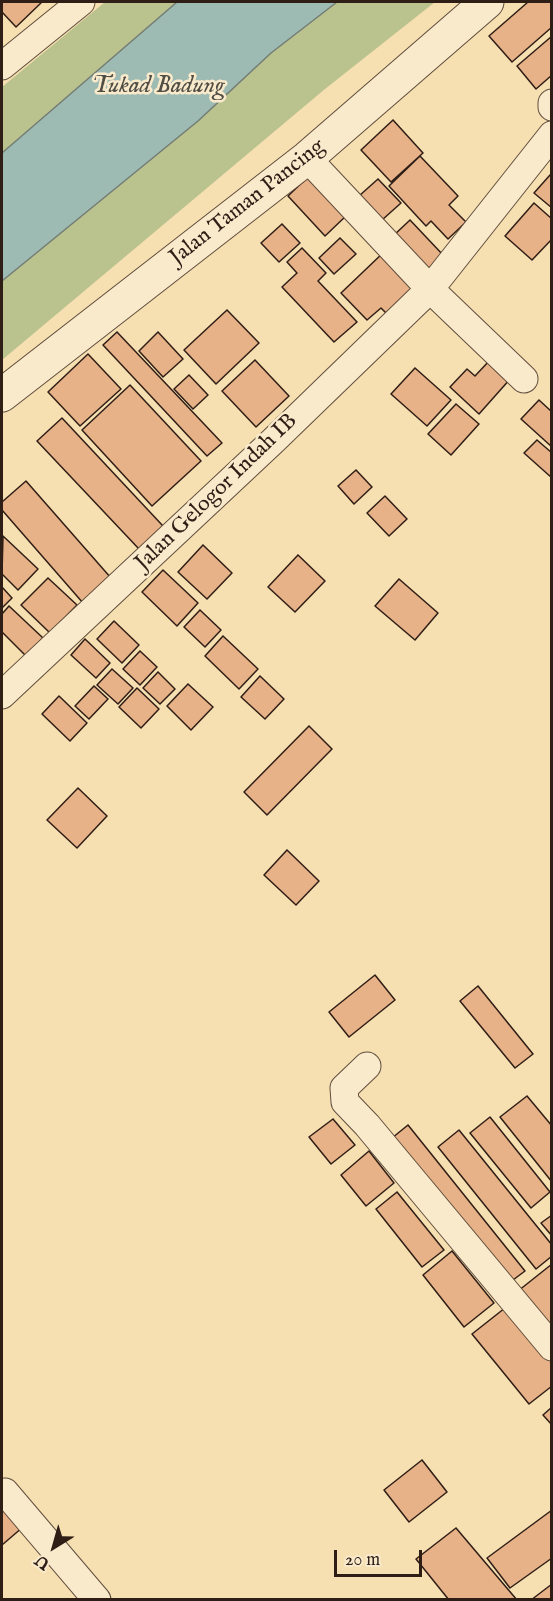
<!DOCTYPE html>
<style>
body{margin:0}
#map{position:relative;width:553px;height:1601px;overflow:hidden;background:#f6dfb1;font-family:"IM FELL English",serif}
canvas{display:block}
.frame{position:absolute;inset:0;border:3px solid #2f1e16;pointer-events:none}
.north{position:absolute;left:24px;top:1517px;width:60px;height:60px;-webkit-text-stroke:4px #f9eacc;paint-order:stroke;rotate:217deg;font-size:16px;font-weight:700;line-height:24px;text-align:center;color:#2f1e16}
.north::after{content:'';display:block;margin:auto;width:21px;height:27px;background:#2f1e16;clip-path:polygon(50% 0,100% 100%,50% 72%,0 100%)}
.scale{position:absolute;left:334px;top:1550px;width:88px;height:27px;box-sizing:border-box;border:3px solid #2f1e16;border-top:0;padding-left:8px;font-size:18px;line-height:21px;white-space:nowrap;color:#2f1e16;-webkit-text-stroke:4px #f9eacc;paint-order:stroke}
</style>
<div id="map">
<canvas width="553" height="1601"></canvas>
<div class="frame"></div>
<div class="north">U</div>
<div class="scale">20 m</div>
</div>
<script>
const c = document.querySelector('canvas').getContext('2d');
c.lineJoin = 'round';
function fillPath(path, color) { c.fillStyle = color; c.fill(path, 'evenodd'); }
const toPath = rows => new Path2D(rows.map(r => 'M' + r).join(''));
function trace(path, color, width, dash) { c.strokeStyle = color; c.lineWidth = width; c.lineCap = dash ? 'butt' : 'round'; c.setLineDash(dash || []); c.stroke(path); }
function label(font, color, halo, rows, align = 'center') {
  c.font = font + ' "IM FELL English",serif'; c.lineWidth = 5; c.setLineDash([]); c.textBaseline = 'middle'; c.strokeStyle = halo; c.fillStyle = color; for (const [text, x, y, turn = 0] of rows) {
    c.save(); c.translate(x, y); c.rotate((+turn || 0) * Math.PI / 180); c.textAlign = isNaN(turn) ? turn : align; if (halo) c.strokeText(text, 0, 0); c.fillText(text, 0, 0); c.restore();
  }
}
const green = toPath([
 [105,2,177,2,2,153,2,87],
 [337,2,435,2,325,89,2,360,2,281,198,121,271,53]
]);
const water = toPath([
 [177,2,337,2,271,53,198,121,2,281,2,153,177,2]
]);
const building = toPath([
 [2,2,42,2,16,27,2,12,2,2],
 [528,2,552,2,552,27,512,62,489,36,528,2],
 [552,36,552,75,536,89,517,66,552,36],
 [393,120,423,153,391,182,361,150,393,120],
 [420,156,458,196,449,205,466,222,448,239,431,221,426,226,389,186,420,156],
 [310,175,348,214,325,236,288,196,310,175],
 [550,175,552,176,552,208,534,193,550,175],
 [378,179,401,203,382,220,359,196,378,179],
 [534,203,552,219,552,239,532,260,505,236,534,203],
 [410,220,444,256,427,272,393,236,410,220],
 [282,224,300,243,279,262,261,243,282,224],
 [340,238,356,254,334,274,319,258,340,238],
 [302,248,326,273,318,281,357,322,334,342,282,287,297,273,287,262,302,248],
 [385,251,417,285,386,313,381,308,367,320,341,293,385,251],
 [227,310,259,343,216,384,184,350,227,310],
 [117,332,222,443,207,456,103,345,117,332],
 [158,332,183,359,163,377,139,351,158,332],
 [88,354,121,389,80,426,48,392,88,354],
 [255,360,289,396,256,427,222,391,255,360],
 [490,360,511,378,479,414,450,387,467,369,475,376,490,360],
 [415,368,451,400,427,426,391,394,415,368],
 [189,375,208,395,193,409,174,389,189,375],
 [130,385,201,461,152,506,82,430,130,385],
 [539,400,552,412,552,447,521,419,539,400],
 [456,404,479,424,451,455,428,434,456,404],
 [62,418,163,526,139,549,37,441,62,418],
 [537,440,552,453,552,478,524,453,537,440],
 [356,470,372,487,354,504,338,486,356,470],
 [26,481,111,578,83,603,2,510,2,502,26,481],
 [385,496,407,519,389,536,367,513,385,496],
 [3,536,38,569,18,590,2,574,3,536],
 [203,545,232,573,207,599,178,572,203,545],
 [298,555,325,581,295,612,268,587,298,555],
 [163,570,198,603,177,626,142,592,163,570],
 [48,578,77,605,50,633,21,605,48,578],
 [399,579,438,613,415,640,375,606,399,579],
 [2,587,12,598,2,608,2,587],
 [9,606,43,638,26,656,2,632,2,614,9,606],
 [200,610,221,630,205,647,184,627,200,610],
 [114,621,139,645,122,663,97,639,114,621],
 [223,636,258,669,239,689,205,656,223,636],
 [85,639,110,663,96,678,71,655,85,639],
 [140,651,157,667,140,685,123,669,140,651],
 [112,669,133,688,118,704,97,685,112,669],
 [158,672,175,689,160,704,143,688,158,672],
 [260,676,284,699,265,719,241,697,260,676],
 [188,684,213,707,191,730,167,706,188,684],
 [94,686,108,699,89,719,75,706,94,686],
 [137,688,159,709,141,728,119,707,137,688],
 [59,696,87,723,70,741,42,714,59,696],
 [309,726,332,749,267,815,244,792,309,726],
 [78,788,107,816,77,848,47,820,78,788],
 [287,850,319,881,296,905,264,875,287,850],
 [375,975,395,1000,349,1037,329,1012,375,975],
 [478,986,533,1054,515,1068,460,1001,478,986],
 [527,1096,552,1126,552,1182,500,1117,527,1096],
 [490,1117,550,1192,531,1208,470,1133,490,1117],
 [333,1119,355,1145,331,1164,309,1137,333,1119],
 [408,1125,525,1271,509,1283,392,1138,408,1125],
 [459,1130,552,1245,552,1256,536,1269,438,1147,459,1130],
 [369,1151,394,1183,366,1206,341,1175,369,1151],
 [397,1192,444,1250,422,1267,376,1209,397,1192],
 [552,1215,552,1236,541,1223,552,1215],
 [452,1251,494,1303,464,1327,423,1275,452,1251],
 [552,1264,552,1333,518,1291,552,1264],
 [510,1304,552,1355,552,1386,529,1404,472,1334,510,1304],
 [552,1407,552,1425,543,1415,552,1407],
 [422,1460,447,1492,409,1522,384,1490,422,1460],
 [2,1501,23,1527,2,1545,2,1501],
 [552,1510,552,1558,510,1588,487,1558,552,1510],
 [456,1528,517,1600,449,1600,416,1559,456,1528],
 [552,1584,552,1600,531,1600,552,1584]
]);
const minor = toPath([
 [2,66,81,2],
 [552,103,552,107],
 [307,158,430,289,524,379],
 [2,695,273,441,430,289,552,135],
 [367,1066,344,1088,345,1102,367,1125,552,1347],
 [5,1492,97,1600]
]);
const tertiary = toPath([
 [2,395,307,158,487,2]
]);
const streetNames = [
 ["Jalan Taman Pancing",248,203,-38],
 ["Jalan Gelogor Indah IB",217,493,-44]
];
const waterNames = [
 ["Tukad Badung",158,87]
];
fillPath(green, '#bac28e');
fillPath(water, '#9ebbb3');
trace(water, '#727c74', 1.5);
fillPath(building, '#e7b287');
trace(building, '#2f1e16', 1.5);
trace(minor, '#614e3d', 29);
trace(tertiary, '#614e3d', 35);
trace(minor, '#f9eacc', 27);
trace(tertiary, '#f9eacc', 33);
label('22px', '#2f1e16', '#f9eacc', streetNames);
label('italic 24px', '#504d45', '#f9eacc', waterNames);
</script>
